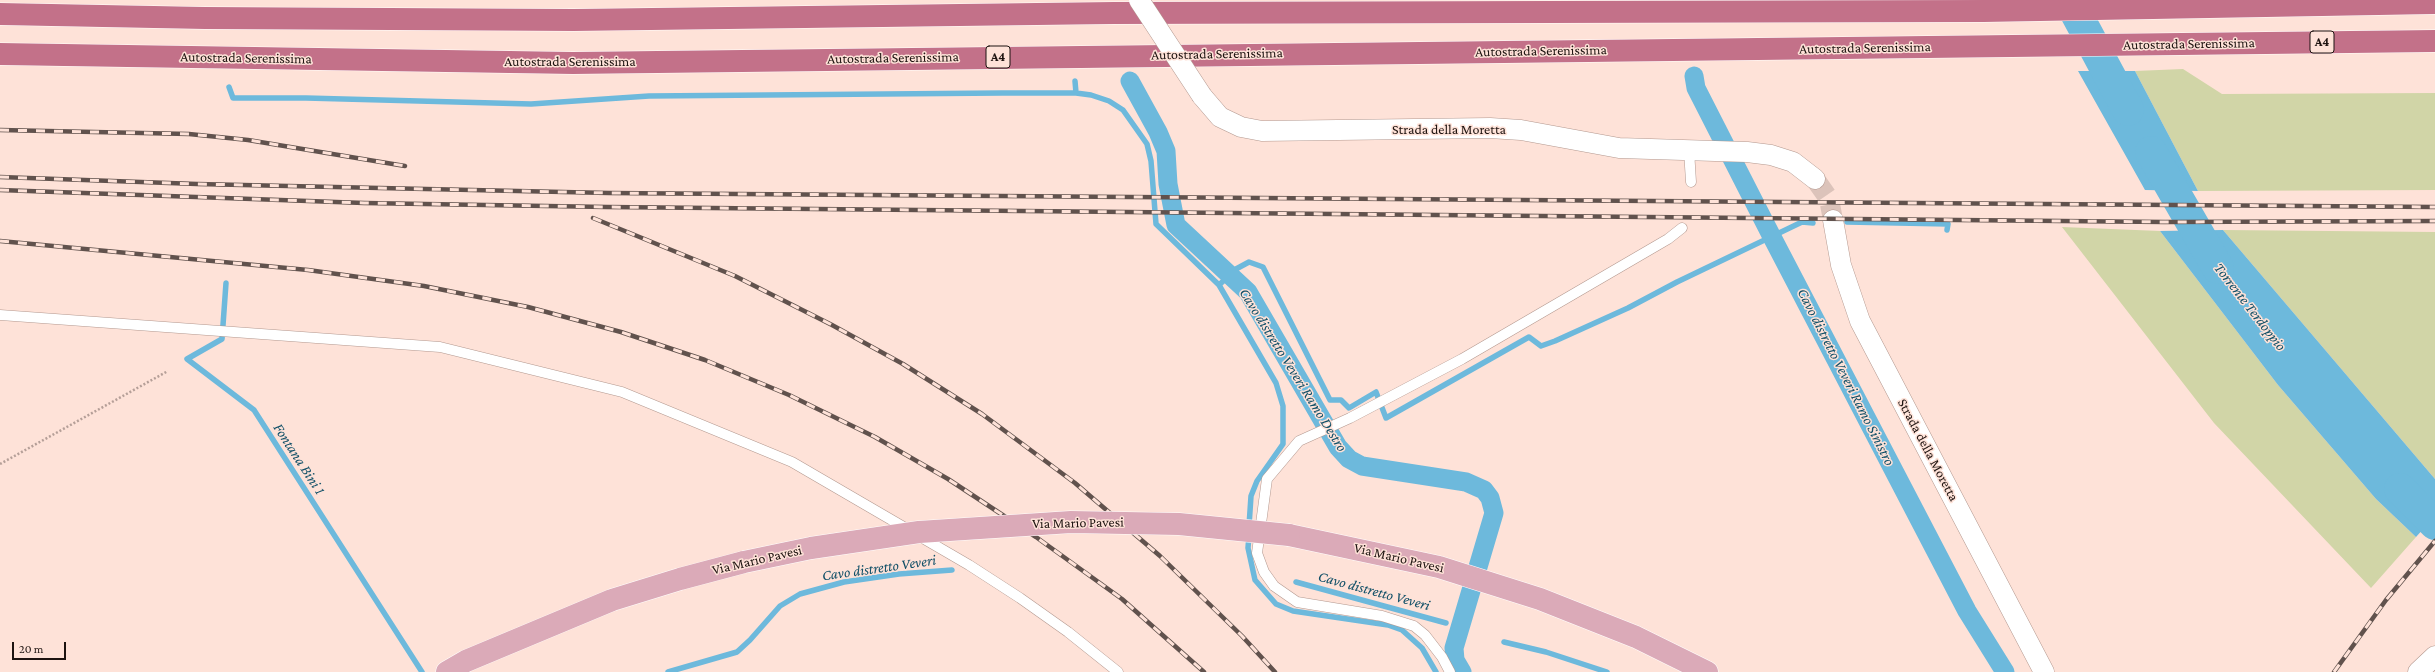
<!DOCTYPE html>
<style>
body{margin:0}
#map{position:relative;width:2435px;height:672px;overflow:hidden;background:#fee2d8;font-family:"Crimson Pro",serif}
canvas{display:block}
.scale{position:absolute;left:12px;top:642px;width:54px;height:18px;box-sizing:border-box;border:2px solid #1d1310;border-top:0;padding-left:5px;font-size:12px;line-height:14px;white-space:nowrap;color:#1d1310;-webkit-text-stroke:3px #fee2d8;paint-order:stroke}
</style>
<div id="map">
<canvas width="2435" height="672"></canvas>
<div class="scale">20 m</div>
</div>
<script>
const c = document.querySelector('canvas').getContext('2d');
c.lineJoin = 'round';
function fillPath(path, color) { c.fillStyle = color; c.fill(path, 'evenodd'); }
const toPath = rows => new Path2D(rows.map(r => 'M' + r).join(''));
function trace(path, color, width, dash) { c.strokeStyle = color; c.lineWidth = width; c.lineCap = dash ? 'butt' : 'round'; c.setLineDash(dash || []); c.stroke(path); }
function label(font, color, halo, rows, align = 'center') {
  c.font = font + ' "Crimson Pro",serif'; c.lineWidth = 3; c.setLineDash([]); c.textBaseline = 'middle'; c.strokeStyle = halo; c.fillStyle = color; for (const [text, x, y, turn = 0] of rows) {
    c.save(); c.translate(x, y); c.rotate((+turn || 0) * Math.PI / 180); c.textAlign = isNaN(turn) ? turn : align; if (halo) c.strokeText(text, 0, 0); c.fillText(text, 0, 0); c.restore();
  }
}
const green = toPath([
 [2183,69,2222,94,2435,93,2435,190,2198,191,2135,71],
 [2062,227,2160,231,2278,385,2376,499,2416,537,2371,588,2214,423],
 [2223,230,2435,232,2435,479]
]);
const water = toPath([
 [2078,71,2135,71,2198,191,2145,190],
 [2223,230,2435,479,2435,516,2416,537,2376,499,2278,385,2160,231]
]);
const stream = toPath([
 [1075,81,1076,93],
 [229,87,233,98,306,98,531,104,649,96,1002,93,1076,93,1091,95,1109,101,1123,110,1147,144,1151,161,1156,224,1219,285,1276,383,1283,406,1283,444,1257,481,1251,496,1249,526],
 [1847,222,1948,224,1947,230],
 [226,283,222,339,187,359,254,410,422,672],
 [1219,285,1236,269,1249,262,1263,267,1330,400,1341,400,1349,408,1376,392,1386,418,1529,337,1541,346,1555,341,1628,308,1677,282,1802,222,1813,223],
 [1249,535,1248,548,1255,580,1276,604,1293,611,1388,625,1402,630,1422,648,1436,672],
 [1296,582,1446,623],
 [1504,642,1546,652,1607,672],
 [668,672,737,652,750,640,780,606,800,594,844,582,899,574,952,570]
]);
const canal = toPath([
 [1694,76,1696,88,1772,237,1967,611,2005,672],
 [1130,81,1158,132,1166,151,1168,184,1176,225,1248,292,1338,447,1349,459,1362,466,1466,482,1484,490,1490,498,1494,513,1454,648,1455,660,1462,672]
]);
const river = toPath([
 [2069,0,2128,110],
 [2151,152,2218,268],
 [2400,489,2435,524]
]);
const minorTunnel = toPath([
 [1815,179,1829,199,1833,220]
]);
const path = toPath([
 [0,464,168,371]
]);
const service = toPath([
 [1689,150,1691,182],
 [0,315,440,347,622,392,792,462,969,565,1020,598,1068,632,1118,672],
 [1450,672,1442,657,1425,635,1414,626,1382,616,1297,602,1274,586,1264,572,1257,553,1267,479,1299,441,1350,418,1462,359,1668,239,1682,228]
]);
const minor = toPath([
 [1202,96,1220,117,1241,127,1262,131,1490,128,1521,130,1619,148,1747,152,1771,155,1793,162,1815,179],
 [1833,220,1841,265,1860,321,2044,672],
 [2418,672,2435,656]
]);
const primary = toPath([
 [1289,535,1439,567,1540,599,1636,637,1707,672],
 [447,672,466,661,612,600,680,579,744,562]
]);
const motorway = toPath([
 [0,14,205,18,574,20,1114,13,1984,11,2435,3],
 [0,54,573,63,2435,41]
]);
const rail = toPath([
 [0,130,189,134,248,140,405,166],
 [0,177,197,184,609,193,2435,207],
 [0,190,364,203,607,207,2165,222,2435,221],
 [593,218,735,276,832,325,903,364,982,414,1075,483,1160,556,1242,636,1275,672],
 [0,241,308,270,424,286,528,307,621,332,705,360,789,395,875,437,948,479,1036,537,1122,599,1204,672],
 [2334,672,2386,600,2435,541]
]);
const minorBridge = toPath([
 [1139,0,1202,96]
]);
const primaryBridge = toPath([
 [744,562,811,548,919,532,1071,522,1179,524,1289,535]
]);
const shields = [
 [2322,42,24],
 [998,57,24]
];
const shieldNames = [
 ["A4",2322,42],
 ["A4",998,57]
];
const streetNames = [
 ["Autostrada Serenissima",2189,44,-1],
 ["Autostrada Serenissima",1865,48,-1],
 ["Autostrada Serenissima",1541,51,-1],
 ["Autostrada Serenissima",1217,54,-1],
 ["Autostrada Serenissima",246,58,1],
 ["Autostrada Serenissima",893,58,-1],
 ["Autostrada Serenissima",570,62],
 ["Strada della Moretta",1449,130],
 ["Strada della Moretta",1928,450,62],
 ["Via Mario Pavesi",1078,523,-1],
 ["Via Mario Pavesi",1399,558,13],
 ["Via Mario Pavesi",757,560,-13]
];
const waterNames = [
 ["Torrente Terdoppio",2250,307,52],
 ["Cavo distretto Veveri Ramo Destro",1293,370,58],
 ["Cavo distretto Veveri Ramo Sinistro",1846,377,63],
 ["Fontana Bini 1",299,459,57],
 ["Cavo distretto Veveri",879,568,-8],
 ["Cavo distretto Veveri",1374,591,15]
];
fillPath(green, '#d1d5a7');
fillPath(water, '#6db9dc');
trace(stream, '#6db9dc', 5.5);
trace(canal, '#6db9dc', 19);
trace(river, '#6db9dc', 32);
trace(minorTunnel, '#dcc3ba', 20, [20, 10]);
trace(service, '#b3988f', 11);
trace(minor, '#b3988f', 21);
trace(primary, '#fff', 23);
trace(motorway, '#fff', 23);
trace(path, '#b59f98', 2.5, [2, 2]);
trace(service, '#fff', 10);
trace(minor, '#fff', 20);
trace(primary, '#dbaab8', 22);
trace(motorway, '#c37189', 22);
trace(rail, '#61524d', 4.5);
trace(rail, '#fee2d8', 3, [9]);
trace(minorBridge, '#b3988f', 21, []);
trace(primaryBridge, '#fff', 23, []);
trace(minorBridge, '#fff', 20);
trace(primaryBridge, '#dbaab8', 22);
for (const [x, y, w] of shields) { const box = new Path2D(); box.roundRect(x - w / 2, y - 11, w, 22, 3); c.fillStyle = '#fee2d8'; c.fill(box); trace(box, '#1d1310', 1); }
label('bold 13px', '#1d1310', null, shieldNames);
label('14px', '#1d1310', '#fee2d8', streetNames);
label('italic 15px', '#104f67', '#fee2d8', waterNames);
</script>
